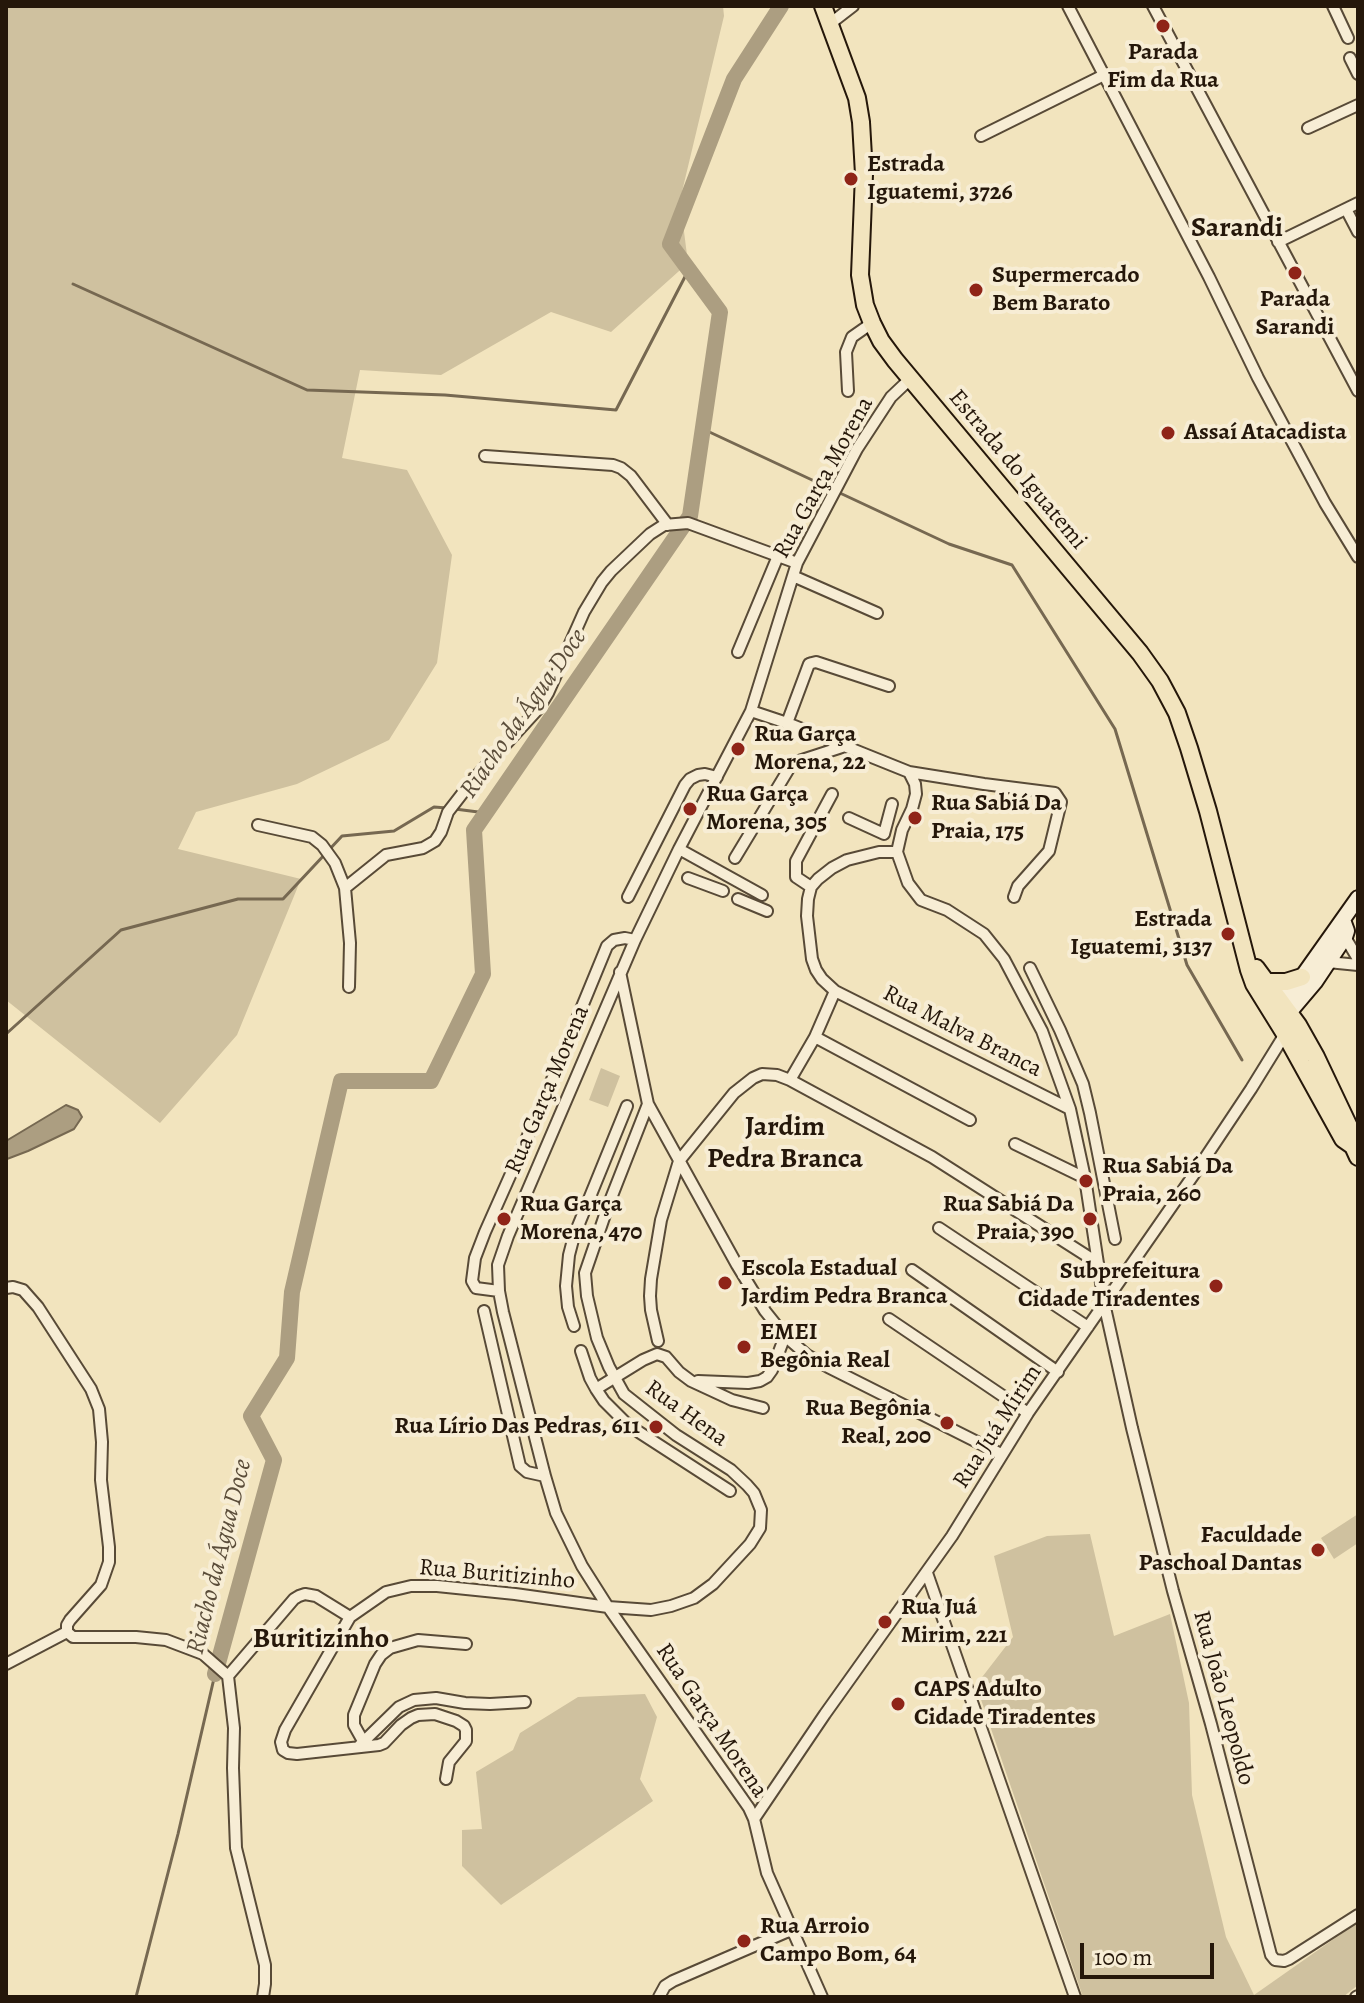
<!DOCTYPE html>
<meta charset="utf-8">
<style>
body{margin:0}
#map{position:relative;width:1364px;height:2003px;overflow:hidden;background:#f2e4be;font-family:Alegreya,serif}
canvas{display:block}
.frame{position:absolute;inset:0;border:8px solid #25170a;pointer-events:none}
.scale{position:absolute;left:1080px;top:1943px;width:134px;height:36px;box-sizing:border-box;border:4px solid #25170a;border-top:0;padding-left:10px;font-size:24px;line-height:28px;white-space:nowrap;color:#25170a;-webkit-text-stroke:6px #f7edd5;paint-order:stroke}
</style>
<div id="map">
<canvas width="1364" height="2003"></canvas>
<div class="frame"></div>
<div class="scale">100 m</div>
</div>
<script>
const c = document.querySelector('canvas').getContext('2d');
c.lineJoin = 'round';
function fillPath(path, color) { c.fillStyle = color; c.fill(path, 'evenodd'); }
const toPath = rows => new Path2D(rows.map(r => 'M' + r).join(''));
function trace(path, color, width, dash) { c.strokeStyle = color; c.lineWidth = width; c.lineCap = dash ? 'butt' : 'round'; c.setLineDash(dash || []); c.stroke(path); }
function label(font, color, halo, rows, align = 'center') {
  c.font = font + ' Alegreya,serif'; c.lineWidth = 8; c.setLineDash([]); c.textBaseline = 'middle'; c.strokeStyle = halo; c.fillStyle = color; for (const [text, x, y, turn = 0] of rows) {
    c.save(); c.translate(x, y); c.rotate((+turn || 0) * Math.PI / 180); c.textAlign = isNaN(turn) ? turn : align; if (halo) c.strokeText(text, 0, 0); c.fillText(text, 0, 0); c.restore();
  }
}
const green = toPath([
 [6,6,723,6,724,16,680,200,688,263,611,332,551,312,441,375,360,370,342,458,407,470,452,555,437,663,389,740,297,784,196,812,178,849,301,879,237,1035,160,1123,6,1000],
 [601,1068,620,1076,608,1107,589,1100],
 [1358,1514,1358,1543,1334,1559,1321,1538],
 [1090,1534,1114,1636,1170,1614,1189,1703,1192,1795,1226,1937,1254,1995,1358,1922,1358,1985,1343,1997,1083,1997,976,1685,1013,1637,994,1556,1047,1536],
 [645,1694,657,1717,640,1779,653,1801,501,1905,462,1866,462,1830,482,1829,476,1772,513,1750,520,1733,578,1697]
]);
const water = toPath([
 [66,1105,78,1110,82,1117,74,1129,28,1151,7,1159,6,1141,66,1105]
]);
const stream = toPath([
 [73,284,307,390,445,395,616,410,689,269],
 [703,429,949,544,1012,565,1115,729,1187,965,1242,1060],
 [455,809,486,813],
 [6,1034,121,930,238,899,283,899,342,836,394,831,434,807,447,808],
 [136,1997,178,1834,215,1674]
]);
const river = toPath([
 [215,1674,274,1460,251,1416,287,1358,292,1292,341,1081,431,1081,483,974,474,830,690,516,720,312,670,244,734,79,781,6]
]);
const minor = toPath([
 [1068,6,1209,277,1258,378,1325,503,1358,557],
 [1153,6,1358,391],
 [1333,6,1348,38],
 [831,23,853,6],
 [1350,58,1358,74],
 [1308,128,1358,105],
 [981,136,1104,75],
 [1346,209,1358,232],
 [1278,242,1358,203],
 [848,391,846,352,852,337,872,323],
 [485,456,613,465,621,468,631,476,668,525],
 [793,576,877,613],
 [738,652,778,556],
 [751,711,787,723,909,772,984,784,1055,793,1061,802,1049,851,1018,886,1014,897],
 [787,723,809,664,812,663,816,662,889,686],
 [909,772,915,784,916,794,912,809,902,830,897,852,908,883,921,900,947,910,984,934,1004,959,1042,1031,1070,1109,1085,1178,1104,1303,1132,1428,1173,1591,1211,1724,1271,1955,1275,1960,1284,1961,1289,1959,1358,1915],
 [849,818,884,834,892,804],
 [258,825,312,837,322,845,335,863,345,888,350,943,349,987],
 [679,849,762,895],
 [897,852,879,852,847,860,832,868,818,879,811,887,808,899,807,916,812,959,816,970,822,979,835,991,1070,1109],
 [735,858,790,767,799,761,845,746],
 [688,878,723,891],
 [811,887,796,877,796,861,832,794],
 [345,888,386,855,423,848,435,841,441,832,448,812,472,781,539,708,548,693,584,612,602,582,611,571,650,534,664,525,688,523,797,563],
 [628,897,685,785,690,779,698,775,705,774,717,777],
 [738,899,767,911],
 [1345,937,1358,959],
 [1328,962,1358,965],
 [1030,968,1060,1030,1083,1084,1090,1113,1115,1239],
 [620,972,648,1104,737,1265,765,1311,785,1336,807,1355,828,1367,1001,1454],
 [815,1037,970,1120],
 [790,1080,815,1037,835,991],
 [1015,1144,1085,1178],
 [939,1228,1088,1327],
 [912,1270,1058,1372],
 [6,1288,13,1287,23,1290,38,1307,91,1389,99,1409,102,1442,101,1480,109,1547,109,1562,101,1585,70,1620,67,1625,67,1632,73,1637,136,1637,166,1640,203,1654,228,1676,234,1728,233,1768,236,1848,265,1965,265,1984,263,1997],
 [499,1291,476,1288,472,1281,475,1258,485,1232,542,1104,607,946,614,940,625,938,635,940],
 [484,1311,520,1466,527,1472,545,1476],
 [889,1319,1028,1413],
 [574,1326,568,1307,566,1286,569,1255,574,1236,627,1106],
 [658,1341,651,1310,650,1296,651,1279,661,1220,679,1161,734,1093,753,1078,762,1074,777,1075,790,1080,932,1157,1098,1263],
 [581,1351,590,1378,596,1389,604,1401,628,1425,730,1491],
 [698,1381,748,1383,760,1381,767,1377,772,1370,785,1336],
 [596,1389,643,1360,657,1354,666,1357,679,1372,691,1381,732,1400,763,1408],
 [927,1573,1075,1997],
 [6,1664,67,1632],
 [228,1676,294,1599,299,1596,305,1594,316,1596,350,1617],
 [363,1741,354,1725,354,1715,375,1664,381,1655,390,1648,418,1640,466,1644],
 [358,1747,399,1707,414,1700,436,1698,465,1703,490,1704,525,1702],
 [446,1779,449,1762,466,1741,466,1730,464,1726,456,1721,435,1714,418,1715,411,1718,401,1725,384,1743,379,1745,297,1754,288,1753,283,1750,281,1742,285,1730,350,1617,386,1592,411,1586,437,1586,515,1594,608,1607,651,1610,671,1606,694,1598,713,1584,750,1544,760,1528,761,1510,754,1493,747,1485,731,1470,676,1435,624,1394,609,1367,597,1338,587,1296,585,1273,608,1206,648,1104],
 [754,1819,825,1714,952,1536,1028,1413,1197,1170,1251,1089,1285,1034],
 [659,1997,665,1986,673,1981,791,1930],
 [822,1997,767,1873,754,1819,749,1808,608,1607,582,1566,556,1513,545,1476,503,1312,499,1291,498,1265,508,1236,635,940,679,849,751,711,797,563,857,449,891,397,910,379],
 [1356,1997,1358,1996]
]);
const secondary = toPath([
 [1274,1009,1302,977,1358,898],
 [1282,1021,1315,982,1345,937,1347,931,1343,920]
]);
const primary = toPath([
 [823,6,857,98,861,122,864,174,860,275,865,305,872,323,881,341,895,360,1140,653,1160,681,1177,713,1189,748,1208,811,1249,970,1254,984,1285,1034,1343,1139,1353,1146],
 [1256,968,1298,1025,1316,1057,1353,1135,1353,1146,1358,1157],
 [1265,982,1286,982,1302,977]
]);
const markers = [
 [1163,26,8,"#8f2418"],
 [851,179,8,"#8f2418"],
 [1295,273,8,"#8f2418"],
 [976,290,8,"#8f2418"],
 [1168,433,8,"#8f2418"],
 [738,749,8,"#8f2418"],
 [690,809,8,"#8f2418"],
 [915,818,8,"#8f2418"],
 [1228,934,8,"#8f2418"],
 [1086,1181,8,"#8f2418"],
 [504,1219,8,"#8f2418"],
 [1090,1219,8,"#8f2418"],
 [725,1283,8,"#8f2418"],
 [1216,1286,8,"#8f2418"],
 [744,1347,8,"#8f2418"],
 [947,1423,8,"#8f2418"],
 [656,1427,8,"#8f2418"],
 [1318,1550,8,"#8f2418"],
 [885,1622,8,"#8f2418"],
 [898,1704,8,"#8f2418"],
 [744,1941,8,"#8f2418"]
];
const poiNames = [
 ["Parada",1163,53,"center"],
 ["Fim da Rua",1163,81,"center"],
 ["Estrada",867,165],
 ["Iguatemi, 3726",867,193],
 ["Supermercado",992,276],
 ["Bem Barato",992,304],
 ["Parada",1295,300,"center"],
 ["Sarandi",1295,328,"center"],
 ["Assaí Atacadista",1184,433],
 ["Rua Garça",754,735],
 ["Morena, 22",754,763],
 ["Rua Garça",706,795],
 ["Morena, 305",706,823],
 ["Rua Sabiá Da",931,804],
 ["Praia, 175",931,832],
 ["Estrada",1212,920,"right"],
 ["Iguatemi, 3137",1212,948,"right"],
 ["Rua Sabiá Da",1102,1167],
 ["Praia, 260",1102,1195],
 ["Rua Garça",520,1205],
 ["Morena, 470",520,1233],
 ["Rua Sabiá Da",1074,1205,"right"],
 ["Praia, 390",1074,1233,"right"],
 ["Escola Estadual",741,1269],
 ["Jardim Pedra Branca",741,1297],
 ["Subprefeitura",1200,1272,"right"],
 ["Cidade Tiradentes",1200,1300,"right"],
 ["EMEI",760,1333],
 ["Begônia Real",760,1361],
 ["Rua Begônia",931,1409,"right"],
 ["Real, 200",931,1437,"right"],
 ["Rua Lírio Das Pedras, 611",640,1427,"right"],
 ["Faculdade",1302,1536,"right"],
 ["Paschoal Dantas",1302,1564,"right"],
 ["Rua Juá",901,1608],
 ["Mirim, 221",901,1636],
 ["CAPS Adulto",914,1690],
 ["Cidade Tiradentes",914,1718],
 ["Rua Arroio",760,1927],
 ["Campo Bom, 64",760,1955]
];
const streetNames = [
 ["Estrada do Iguatemi",1017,470,50],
 ["Rua Garça Morena",824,478,-61],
 ["Rua Malva Branca",962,1032,27],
 ["Rua Garça Morena",548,1090,-67],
 ["Rua Hena",686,1414,36],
 ["Rua Juá Mirim",998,1427,-57],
 ["Rua Buritizinho",497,1575,5],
 ["Rua João Leopoldo",1223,1698,75],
 ["Rua Garça Morena",711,1721,56]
];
const waterNames = [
 ["Riacho da Água Doce",524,714,-55],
 ["Riacho da Água Doce",220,1557,-76]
];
const quarterNames = [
 ["Sarandi",1237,229],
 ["Jardim",785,1128],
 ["Pedra Branca",785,1160],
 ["Buritizinho",321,1640]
];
fillPath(green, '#cfc19f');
fillPath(water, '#ac9e81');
trace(water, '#766851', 2);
trace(stream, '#766851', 3);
trace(river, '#ac9e81', 16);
trace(minor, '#584a37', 14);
trace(secondary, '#25170a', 18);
trace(primary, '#25170a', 20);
trace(minor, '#f7edd5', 10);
trace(secondary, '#f7edd5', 14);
trace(primary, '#f2e4be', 16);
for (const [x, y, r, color] of markers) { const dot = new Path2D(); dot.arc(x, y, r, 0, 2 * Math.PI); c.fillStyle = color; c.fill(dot); trace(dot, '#f7edd5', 3); }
label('bold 24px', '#25170a', '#f7edd5', poiNames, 'left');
label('24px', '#25170a', '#f7edd5', streetNames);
label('italic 26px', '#5b4d3a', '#f7edd5', waterNames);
label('bold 28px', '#25170a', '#f7edd5', quarterNames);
</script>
